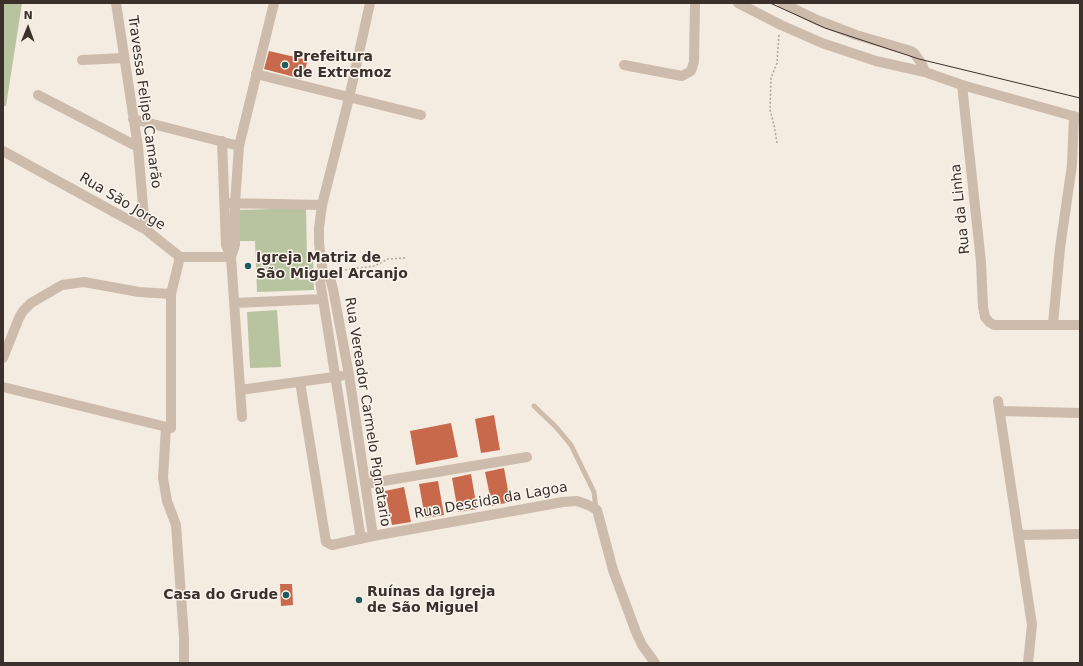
<!DOCTYPE html>
<meta charset="utf-8">
<style>
body{margin:0}
#map{position:relative;width:1083px;height:666px;overflow:hidden;background:#f4ebe1;font-family:"DejaVu Sans",sans-serif}
canvas{display:block}
.frame{position:absolute;inset:0;border:4px solid #3b302b;pointer-events:none}
.north{position:absolute;left:8px;top:8px;width:40px;height:40px;-webkit-text-stroke:3px #fbf5ee;paint-order:stroke;rotate:1deg;font-size:11px;font-weight:700;line-height:16px;text-align:center;color:#3b302b}
.north::after{content:'';display:block;margin:auto;width:14px;height:18px;background:#3b302b;clip-path:polygon(50% 0,100% 100%,50% 72%,0 100%)}
</style>
<div id="map">
<canvas width="1083" height="666"></canvas>
<div class="frame"></div>
<div class="north">N</div>
</div>
<script>
const c = document.querySelector('canvas').getContext('2d');
c.lineJoin = 'round';
function fillPath(path, color) { c.fillStyle = color; c.fill(path, 'evenodd'); }
const toPath = rows => new Path2D(rows.map(r => 'M' + r).join(''));
function trace(path, color, width, dash) { c.strokeStyle = color; c.lineWidth = width; c.lineCap = dash ? 'butt' : 'round'; c.setLineDash(dash || []); c.stroke(path); }
function label(font, color, halo, rows, align = 'center') {
  c.font = font + ' "DejaVu Sans",sans-serif'; c.lineWidth = 3; c.setLineDash([]); c.textBaseline = 'middle'; c.strokeStyle = halo; c.fillStyle = color; for (const [text, x, y, turn = 0] of rows) {
    c.save(); c.translate(x, y); c.rotate((+turn || 0) * Math.PI / 180); c.textAlign = isNaN(turn) ? turn : align; if (halo) c.strokeText(text, 0, 0); c.fillText(text, 0, 0); c.restore();
  }
}
const green = toPath([
 [3,3,22,3,6,106,3,106],
 [306,208,307,258,313,258,314,290,257,292,255,241,240,241,239,210],
 [277,310,281,367,250,368,247,312]
]);
const building = toPath([
 [269,51,308,60,302,79,264,69],
 [494,415,500,450,481,453,475,419],
 [451,423,458,457,416,465,410,431],
 [504,468,510,502,492,506,485,472],
 [471,474,477,509,458,512,452,478],
 [438,481,444,515,425,518,419,484],
 [404,487,411,522,392,525,385,491],
 [280,584,292,584,293,605,281,606]
]);
const path = toPath([
 [777,143,774,125,770,110,771,78,777,63,779,34],
 [337,271,374,266,388,259,405,258]
]);
const lane = toPath([
 [534,406,556,427,571,445,594,492,596,509]
]);
const street = toPath([
 [116,3,138,147,145,229],
 [738,3,781,25,822,43,876,61,925,72],
 [782,3,817,20,856,35,911,51,914,53,922,64,925,72,962,85,1080,118],
 [82,60,124,58],
 [624,65,682,76,691,71,694,62,695,3],
 [256,74,421,115],
 [962,85,981,262,983,307,985,317,989,322,994,325,1080,325],
 [38,95,138,147],
 [133,119,239,146],
 [3,151,145,229,180,257,231,257,226,245,222,141],
 [228,203,322,205],
 [323,273,330,278,333,289,349,375,373,536],
 [235,303,323,299],
 [1053,324,1060,248,1072,165,1074,116],
 [3,358,19,318,23,311,31,303,62,285,84,282,139,292,171,294],
 [300,382,326,542,332,545,373,536,563,502,577,501,588,505,597,510,613,570,636,632,642,645,655,663],
 [3,387,171,428,171,294,180,257],
 [240,390,341,376],
 [998,401,1032,625,1028,663],
 [1000,411,1080,413],
 [242,417,231,257,235,245,235,203,239,146,274,3],
 [166,427,163,478,167,501,176,525,184,638,184,663],
 [365,484,527,457],
 [1019,535,1080,534],
 [361,539,323,299,320,281,323,273,319,243,319,228,322,205,349,98,370,3]
]);
const tram = toPath([
 [770,3,825,28,919,59,1080,98]
]);
const markers = [
 [285,65,4,"#1f5a5e"],
 [248,266,4,"#1f5a5e"],
 [286,595,4,"#1f5a5e"],
 [359,600,4,"#1f5a5e"]
];
const poiNames = [
 ["Prefeitura",293,57],
 ["de Extremoz",293,73],
 ["Igreja Matriz de",256,258],
 ["São Miguel Arcanjo",256,274],
 ["Ruínas da Igreja",367,592],
 ["de São Miguel",367,608],
 ["Casa do Grude",278,595,"right"]
];
const streetNames = [
 ["Travessa Felipe Camarão",144,102,82],
 ["Rua São Jorge",122,202,31],
 ["Rua da Linha",961,209,-96],
 ["Rua Vereador Carmelo Pignatario",367,412,81],
 ["Rua Descida da Lagoa",491,501,-10]
];
fillPath(green, '#b8c4a0');
fillPath(building, '#c8694b');
trace(path, '#b9a596', 1.5, [2, 2]);
trace(lane, '#cdbbac', 5);
trace(street, '#cdbbac', 10);
trace(tram, '#3b302b', 1);
for (const [x, y, r, color] of markers) { const dot = new Path2D(); dot.arc(x, y, r, 0, 2 * Math.PI); c.fillStyle = color; c.fill(dot); trace(dot, '#fbf5ee', 1.5); }
label('bold 14px', '#3b302b', '#fbf5ee', poiNames, 'left');
label('14px', '#3b302b', '#fbf5ee', streetNames);
</script>
